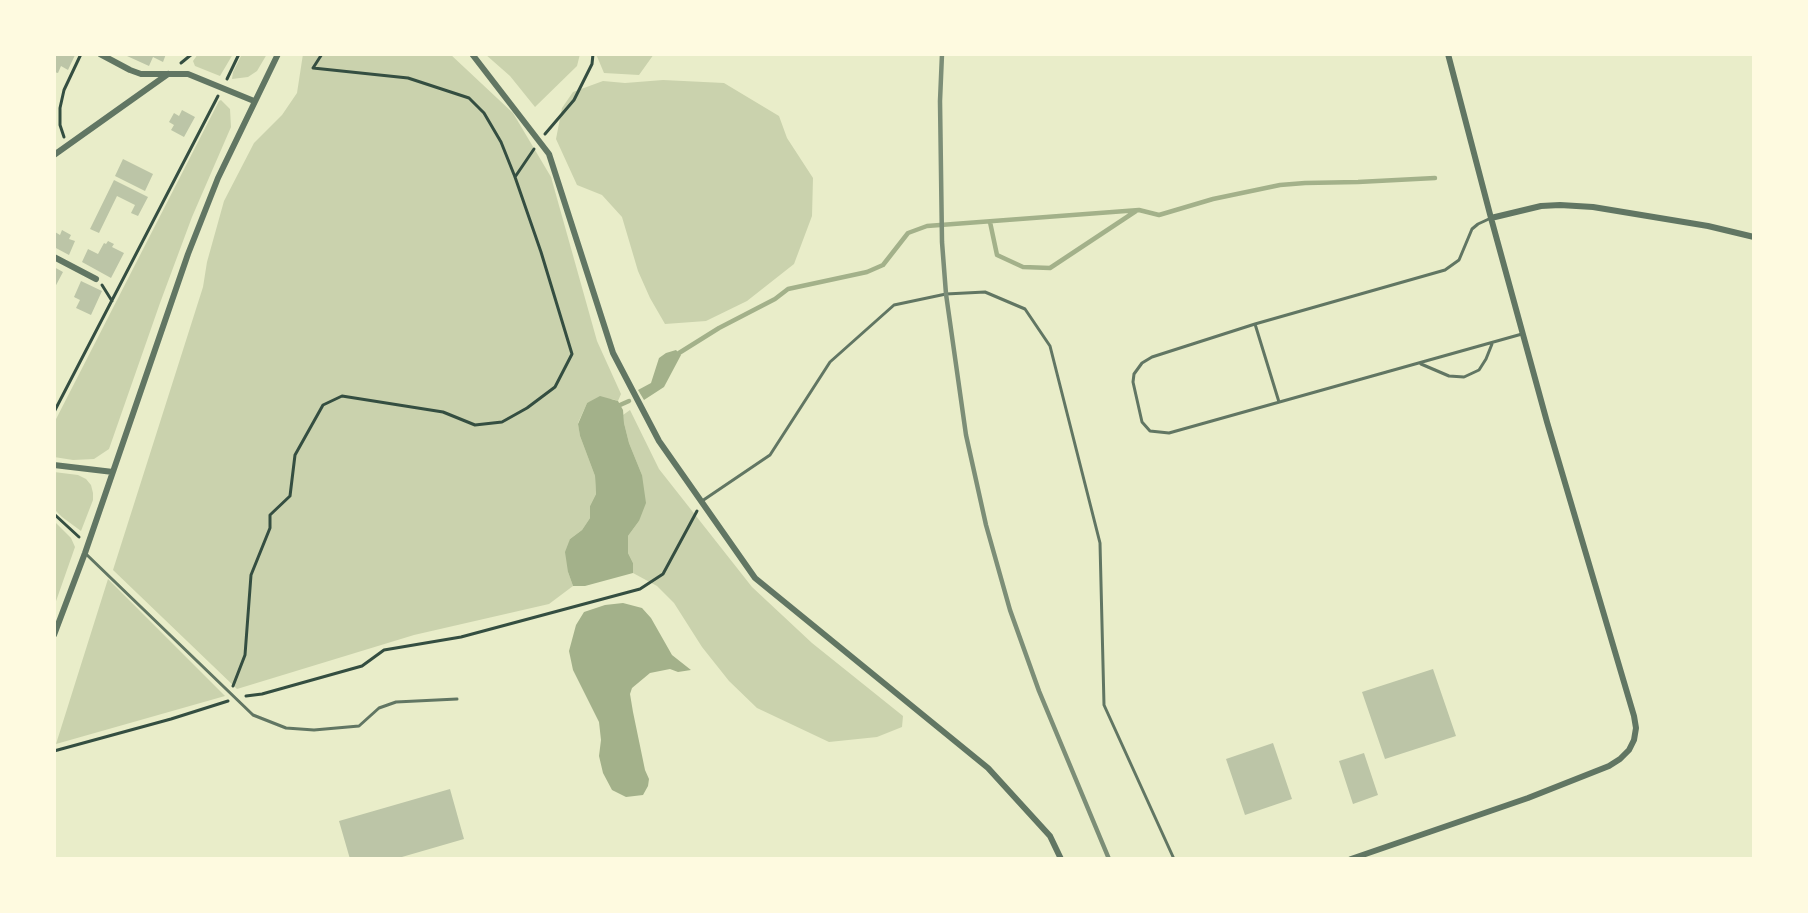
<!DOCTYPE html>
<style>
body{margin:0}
#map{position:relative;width:1808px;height:913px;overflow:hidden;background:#e9edc9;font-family:Lora,serif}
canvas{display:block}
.frame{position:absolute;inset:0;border:56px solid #fefae0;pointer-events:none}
</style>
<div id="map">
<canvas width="1808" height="913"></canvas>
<div class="frame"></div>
</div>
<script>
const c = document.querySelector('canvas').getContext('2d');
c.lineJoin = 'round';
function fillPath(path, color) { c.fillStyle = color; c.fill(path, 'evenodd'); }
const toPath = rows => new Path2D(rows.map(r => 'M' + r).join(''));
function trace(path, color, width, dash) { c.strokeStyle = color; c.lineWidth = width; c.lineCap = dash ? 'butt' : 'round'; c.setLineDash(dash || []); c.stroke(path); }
const green = toPath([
 [198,54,233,54,220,76,195,66,193,61],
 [242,54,267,54,257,71,248,77,232,79,233,72],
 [303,54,450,54,513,113,551,177,597,341,621,394,618,401,612,399,587,403,578,423,580,436,595,476,596,494,590,506,590,518,582,530,570,539,568,572,573,586,549,604,414,635,237,689,113,570,203,287,207,262,224,201,254,143,282,115,297,93],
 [485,54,580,54,577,66,535,107,510,76],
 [596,54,654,54,639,75,604,73],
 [663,80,724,83,779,116,787,138,813,178,812,216,794,264,747,301,706,321,665,324,650,298,638,271,622,217,602,195,577,185,556,139,562,108,573,92,603,81,625,83],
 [221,100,230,109,231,127,192,217,160,303,109,449,94,459,73,460,54,457,54,423,219,101],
 [630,410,659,469,752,587,812,643,903,716,902,727,877,737,829,742,757,708,729,681,702,647,674,603,657,586,633,573,633,563,628,553,628,536,639,521,642,475,629,443,624,423,623,415],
 [54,472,78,475,86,479,91,485,93,493,93,500,81,531,62,517,54,509],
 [54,521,71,538,75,547,54,607],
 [108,579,225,696,56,744]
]);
const water = toPath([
 [676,350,681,355,664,387,644,400,638,390,651,383,659,358,666,353],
 [600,396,618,401,623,410,624,423,629,443,642,475,646,503,639,521,628,536,628,553,633,563,633,573,585,586,573,586,568,572,565,552,570,539,582,530,590,518,590,506,596,494,595,476,580,436,578,424,587,403],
 [623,603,642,608,651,618,672,655,691,670,678,672,670,669,650,673,632,688,630,694,633,712,645,770,649,779,648,786,643,795,626,797,612,790,603,773,599,756,601,740,599,722,573,670,569,651,576,625,584,612,605,605]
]);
const stream = toPath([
 [990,222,997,255,1023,267,1050,268,1136,211],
 [679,353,719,328,775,299,788,289,867,272,883,265,908,233,927,226,1139,210,1159,215,1213,199,1280,185,1305,183,1358,182,1435,178],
 [620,405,629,401]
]);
const building = toPath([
 [54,54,75,55,68,70,61,66,58,73,54,72],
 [128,54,166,54,163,62,153,57,149,66,127,56],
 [182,110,195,117,184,137,171,130,174,125,169,122,174,113,179,116],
 [123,159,153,174,145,191,115,176],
 [114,180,148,197,138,216,131,213,135,205,117,196,99,233,90,229],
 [62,230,71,235,69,239,75,241,69,255,54,247,54,234,55,232,60,235],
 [108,241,114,244,112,247,124,253,111,278,82,262,88,249,98,254,104,243,106,244],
 [54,267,63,272,54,289],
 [81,281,102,291,91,315,76,308,80,300,74,297],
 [1433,669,1456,736,1385,759,1362,692],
 [1273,743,1292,799,1245,815,1226,759],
 [1364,753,1378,795,1353,804,1339,761],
 [450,789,464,839,395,859,350,859,339,821]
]);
const path = toPath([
 [181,63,192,54],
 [227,79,239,54],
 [545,134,574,100,592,64,593,54],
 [64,137,60,125,60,108,64,90,81,54],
 [515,177,534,149],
 [102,285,112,301],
 [54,412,218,96],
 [54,514,79,537],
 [233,686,245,655,251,575,270,528,270,515,290,496,295,455,323,405,342,396,443,412,475,425,502,422,527,408,555,387,572,354,541,252,515,177,501,142,484,113,469,98,408,78,313,68,322,54],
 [246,696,262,694,362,666,384,650,461,637,640,589,663,574,697,511],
 [54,751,171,719,228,701]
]);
const service = toPath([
 [1491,218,1478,224,1472,229,1459,260,1445,270,1255,324,1152,357,1142,363,1134,374,1133,382,1142,422,1150,431,1169,433,1522,334],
 [1255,324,1279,402],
 [1421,364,1449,376,1464,377,1479,370,1486,359,1492,344],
 [702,501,770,455,830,362,894,305,946,294,985,292,1025,309,1050,346,1100,543,1104,705,1174,859],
 [86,554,253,715,286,728,314,730,359,726,379,708,396,702,457,699]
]);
const minor = toPath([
 [100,54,130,70,141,74,188,74,254,101],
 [472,54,549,154,613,353,659,441,755,578,988,768,1050,836,1061,859],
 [54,155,168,74],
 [1491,218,1541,206,1560,205,1593,207,1708,226,1754,237],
 [54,257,96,279],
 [54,465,113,472],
 [54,635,85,553,188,254,218,178,278,54],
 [1351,859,1528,798,1609,766,1620,759,1629,750,1634,740,1636,728,1634,716,1547,422,1491,218,1448,54]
]);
const rail = toPath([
 [942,54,940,101,942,242,946,294,966,435,986,525,1010,610,1039,691,1109,859]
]);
fillPath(green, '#cad2ad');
fillPath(water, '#a3b18a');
trace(stream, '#a3b18a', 4.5);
fillPath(building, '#bcc5a7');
trace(path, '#344e41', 3);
trace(service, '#617663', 3);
trace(minor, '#617663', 6);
trace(rail, '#7c8e77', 4.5);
</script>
